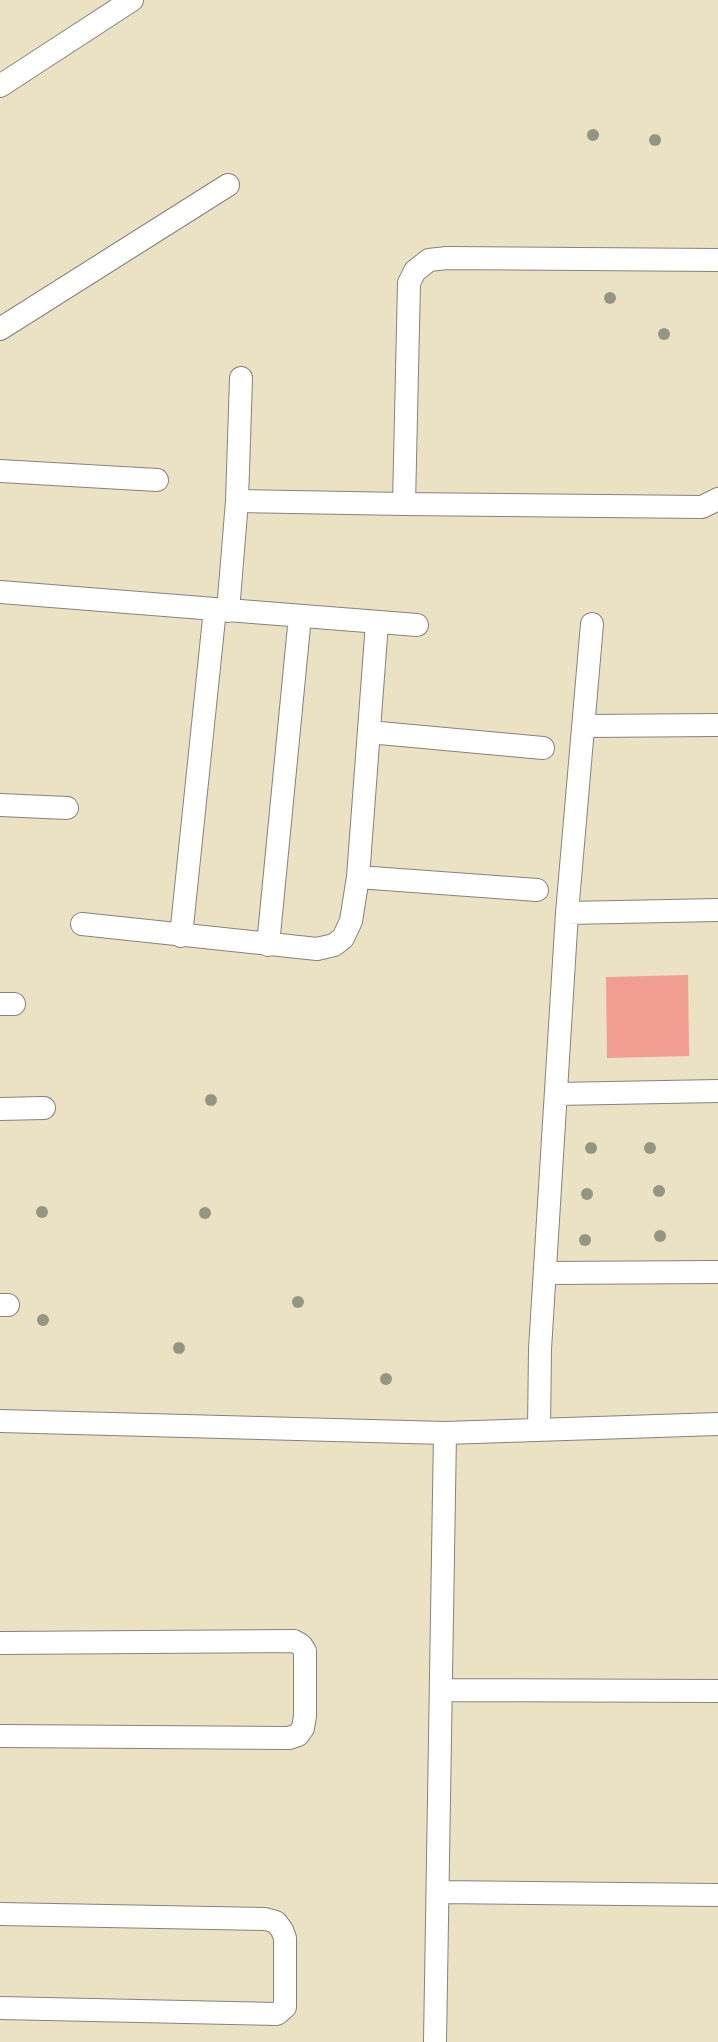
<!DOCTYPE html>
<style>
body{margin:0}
canvas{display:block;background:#eae2c2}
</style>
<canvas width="718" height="2042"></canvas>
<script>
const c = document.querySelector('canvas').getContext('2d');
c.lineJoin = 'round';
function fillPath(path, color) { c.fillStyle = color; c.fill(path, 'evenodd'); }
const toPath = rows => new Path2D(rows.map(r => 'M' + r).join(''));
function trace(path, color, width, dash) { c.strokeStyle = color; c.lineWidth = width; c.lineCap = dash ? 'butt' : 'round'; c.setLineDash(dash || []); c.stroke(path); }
const building = toPath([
 [688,975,689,1056,607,1058,606,977]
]);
const minor = toPath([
 [0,329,228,185],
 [0,471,157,480],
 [237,501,404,504,702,507,718,499],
 [404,504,409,283,415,271,429,260,447,258,718,260],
 [0,592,417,625],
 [228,611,237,501,241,378],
 [584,726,718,725],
 [369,732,543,748],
 [0,805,67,808],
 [358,877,537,890],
 [567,913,718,910],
 [82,924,317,949,334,945,343,938,351,921,358,877,377,623],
 [181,936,215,609],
 [268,945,300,616],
 [0,1004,14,1004],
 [556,1094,718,1091],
 [0,1109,44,1108],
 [546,1273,718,1272],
 [0,1305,8,1305],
 [0,1421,445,1433,718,1424],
 [539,1430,540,1349,567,913,592,624],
 [0,1643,294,1641,301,1645,305,1651,305,1716,303,1728,298,1735,289,1738,0,1736],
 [442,1690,718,1691],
 [439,1892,718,1895],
 [0,1914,265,1919,276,1922,282,1930,285,1938,285,2007,277,2014,0,2008],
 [435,2042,445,1433]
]);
const tertiary = toPath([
 [0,86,132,0]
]);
const trees = [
 [593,135],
 [655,140],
 [610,298],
 [664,334],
 [211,1100],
 [591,1148],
 [650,1148],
 [659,1191],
 [587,1194],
 [42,1212],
 [205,1213],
 [660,1236],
 [585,1240],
 [298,1302],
 [43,1320],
 [179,1348],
 [386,1379]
];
fillPath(building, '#f19d91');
trace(minor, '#86827e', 24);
trace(tertiary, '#86827e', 24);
trace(minor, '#fff', 22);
trace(tertiary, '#fff', 22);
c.fillStyle = '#939683';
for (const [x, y] of trees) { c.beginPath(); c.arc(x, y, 6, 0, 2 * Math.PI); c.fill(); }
</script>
